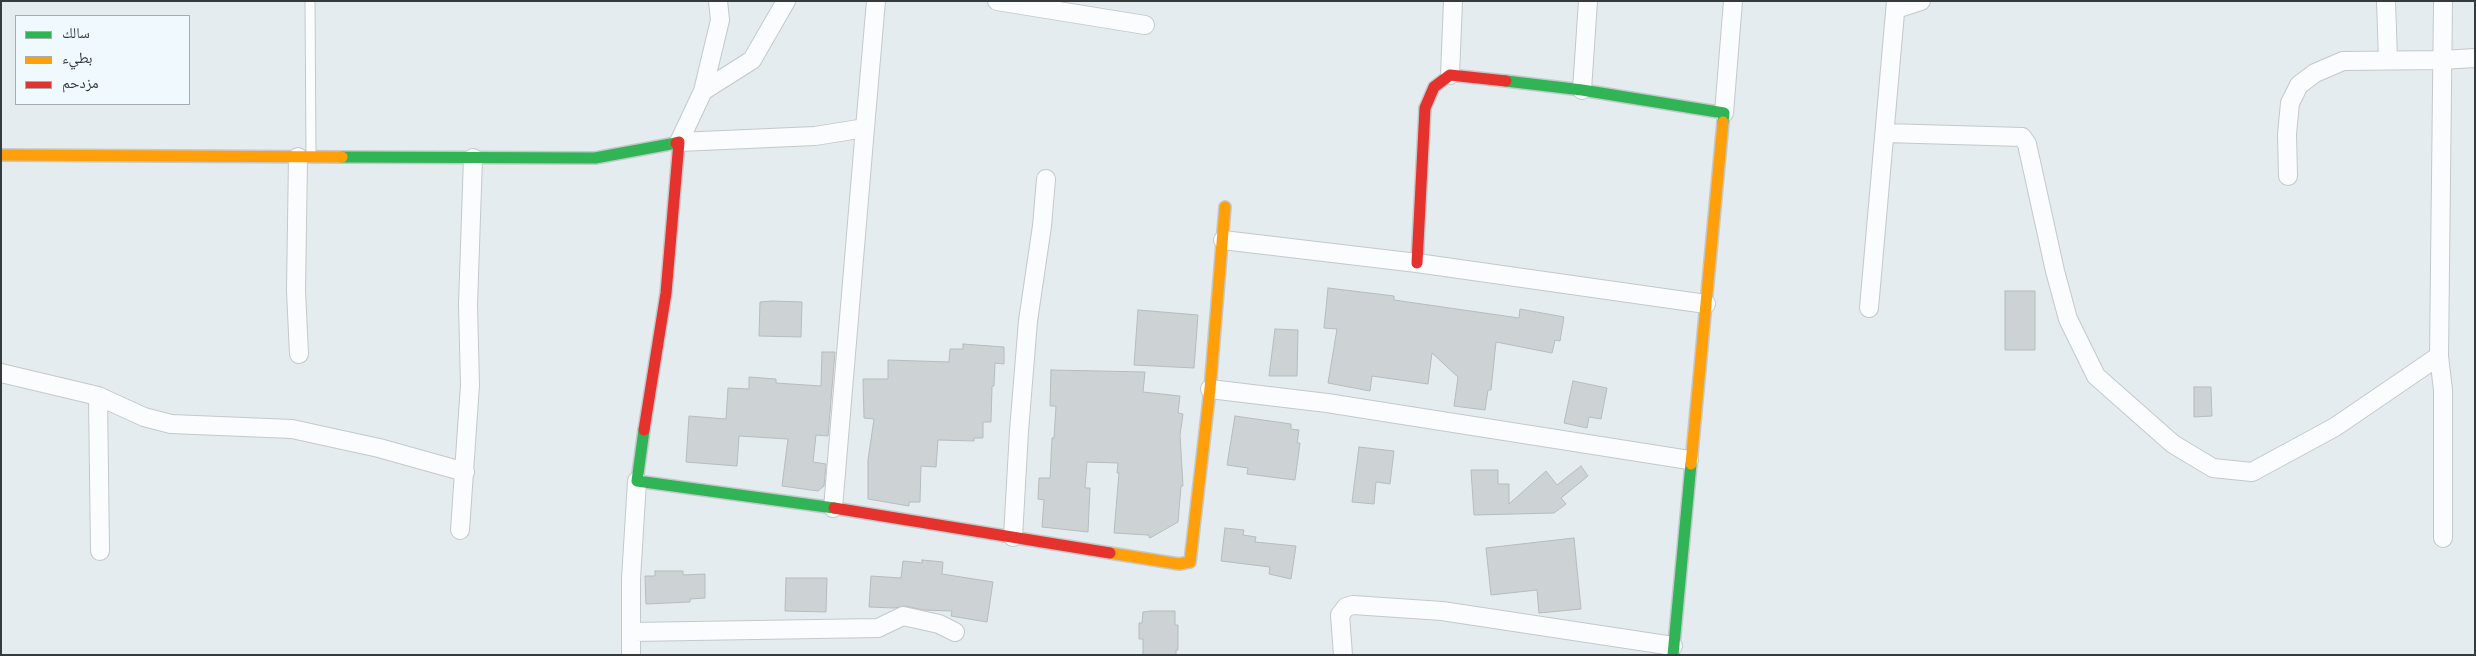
<!DOCTYPE html>
<meta charset="utf-8">
<style>
body{margin:0}
#map{position:relative;width:2476px;height:656px;overflow:hidden;background:#e4ecef;font-family:Raleway,"Noto Naskh Arabic",sans-serif}
canvas{display:block}
.frame{position:absolute;inset:0;border:2px solid #353a3c;pointer-events:none}
.legend{position:absolute;left:15px;top:15px;width:175px;height:90px;box-sizing:border-box;background:#eff9fe;border:1px solid #a5adb0;margin:0;padding:6px 9px;list-style:none;font-size:15px;color:#353a3c}
.legend li{display:flex;align-items:center;gap:10px;height:25px}
.legend b{width:25px;border:1px solid #a5adb0}
</style>
<div id="map">
<canvas width="2476" height="656"></canvas>
<div class="frame"></div>
<ul class="legend">
<li><b style="height:6px;background:#30b455"></b>سالك</li>
<li><b style="height:6px;background:#ff9f0a"></b>بطيء</li>
<li><b style="height:6px;background:#e5322d"></b>مزدحم</li>
</ul>
</div>
<script>
const c = document.querySelector('canvas').getContext('2d');
c.lineJoin = 'round';
function fillPath(path, color) { c.fillStyle = color; c.fill(path, 'evenodd'); }
const toPath = rows => new Path2D(rows.map(r => 'M' + r).join(''));
function trace(path, color, width, dash) { c.strokeStyle = color; c.lineWidth = width; c.lineCap = dash ? 'butt' : 'round'; c.setLineDash(dash || []); c.stroke(path); }
const building = toPath([
 [1328,288,1394,296,1394,300,1519,318,1520,309,1564,317,1560,341,1555,340,1552,353,1496,342,1491,390,1488,390,1485,410,1454,406,1458,377,1432,353,1428,384,1372,376,1370,391,1328,383,1337,329,1324,328,1328,288],
 [2005,291,2035,291,2035,350,2005,350,2005,291],
 [772,301,802,302,801,337,759,336,760,302,772,301],
 [1138,310,1198,315,1194,368,1134,365,1138,310],
 [1275,329,1298,330,1297,376,1269,376,1275,329],
 [963,344,1004,347,1004,364,995,363,994,386,992,386,991,422,983,422,983,438,974,438,974,441,938,440,936,467,921,466,920,502,909,502,909,506,868,499,868,460,874,419,864,418,863,379,888,379,888,360,949,362,950,349,963,349,963,344],
 [822,352,835,352,828,436,816,435,813,462,826,464,824,486,818,491,782,486,788,439,739,436,737,466,686,462,689,416,726,419,728,388,749,389,749,377,776,379,776,383,821,386,822,352],
 [1051,370,1145,372,1143,392,1180,396,1178,413,1183,414,1180,435,1183,486,1181,486,1178,522,1150,538,1148,535,1114,533,1119,473,1117,473,1118,463,1087,462,1085,488,1090,488,1088,532,1042,527,1044,500,1038,499,1039,478,1050,478,1052,438,1054,438,1056,406,1050,406,1051,370],
 [1573,381,1607,388,1601,419,1589,417,1587,428,1564,423,1573,381],
 [2194,387,2211,387,2212,416,2194,417,2194,387],
 [1235,416,1291,424,1291,429,1299,430,1297,443,1300,443,1295,480,1247,474,1248,468,1227,465,1235,416],
 [1359,447,1394,451,1390,484,1376,482,1374,504,1352,502,1359,447],
 [1581,466,1588,476,1561,498,1566,504,1554,513,1474,515,1471,470,1498,470,1498,484,1509,484,1509,504,1546,471,1557,485,1581,466],
 [1225,528,1244,530,1243,535,1256,537,1255,542,1296,546,1291,579,1269,574,1270,567,1221,561,1225,528],
 [1574,538,1581,609,1539,613,1537,590,1491,595,1486,548,1574,538],
 [922,560,943,562,942,574,993,582,987,622,951,616,952,611,923,610,905,606,894,608,869,607,871,576,901,578,903,561,922,563,922,560],
 [655,571,683,571,683,575,705,574,705,598,690,599,690,602,646,604,645,576,655,576,655,571],
 [786,578,827,578,826,612,785,611,786,578],
 [1151,611,1175,611,1175,625,1178,625,1178,650,1176,650,1176,655,1143,655,1143,639,1139,639,1139,623,1142,623,1143,612,1151,611]
]);
const lane = toPath([
 [310,1,311,156]
]);
const street = toPath([
 [718,1,720,20,703,91,679,142,815,136,865,128,876,1],
 [997,1,1145,25],
 [2386,1,2388,60],
 [1896,9,1921,1],
 [1450,75,1453,1],
 [1582,90,1588,1],
 [703,91,752,60,786,1],
 [1724,113,1733,1],
 [1885,133,2022,137,2027,144,2055,271,2068,319,2096,376,2173,444,2213,468,2252,472,2335,427,2439,356,2443,390,2443,538],
 [298,157,296,291,299,354],
 [2288,176,2287,134,2290,103,2299,85,2315,73,2343,61,2442,60,2475,58],
 [1223,240,1417,263,1706,304],
 [1869,308,1896,1],
 [2439,356,2443,1],
 [1,373,98,396,144,417,171,424,292,429,379,448,465,472],
 [1210,389,1327,403,1689,460],
 [98,396,100,551],
 [833,508,865,128],
 [460,530,470,385,468,305,473,158],
 [1013,537,1019,431,1028,321,1042,226,1046,179],
 [632,632,878,628,903,616,939,624,955,632],
 [631,655,631,579,637,481],
 [1343,655,1340,615,1346,607,1353,605,1442,611,1673,646]
]);
const fast = toPath([
 [1506,81,1582,90,1724,113,1723,122],
 [342,157,595,158,676,143],
 [644,430,637,481,834,508],
 [1673,655,1691,464]
]);
const slow = toPath([
 [1,155,342,157],
 [1691,464,1723,122],
 [1110,553,1179,564,1190,562,1210,389,1225,207]
]);
const jam = toPath([
 [1417,263,1425,108,1434,87,1450,75,1506,81],
 [644,430,666,293,679,142,676,143],
 [834,508,1110,553]
]);
fillPath(building, '#cdd3d4');
trace(building, '#b6bcbd', 1);
trace(lane, '#c3c9cb', 11);
trace(street, '#c3c9cb', 20);
trace(fast, '#c3c9cb', 14);
trace(slow, '#c3c9cb', 14);
trace(jam, '#c3c9cb', 14);
trace(lane, '#fbfcfd', 9);
trace(street, '#fbfcfd', 18);
trace(fast, '#30b455', 11);
trace(slow, '#ff9f0a', 11);
trace(jam, '#e5322d', 11);
</script>
